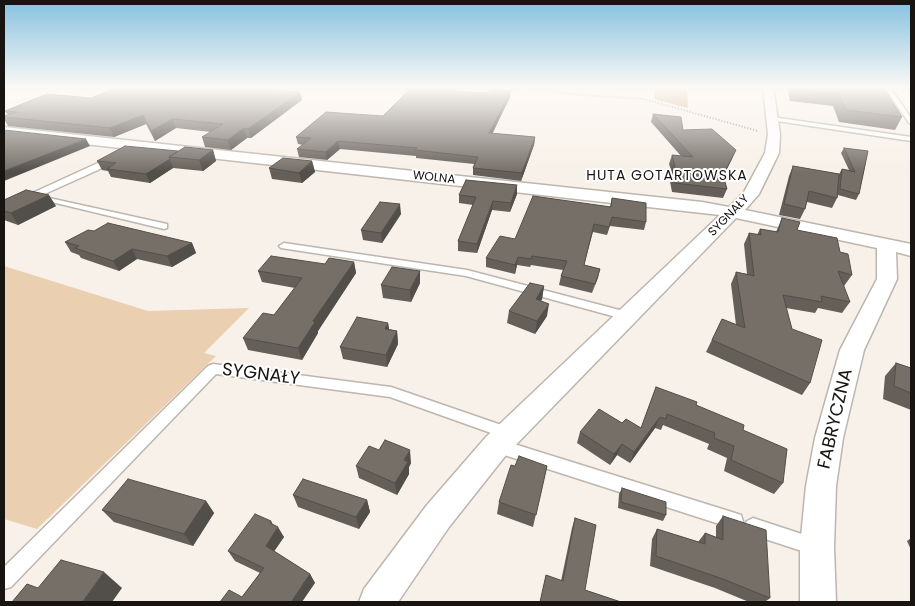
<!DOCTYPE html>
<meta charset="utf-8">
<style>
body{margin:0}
#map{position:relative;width:915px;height:606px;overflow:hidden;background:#f8f1e9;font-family:Poppins,sans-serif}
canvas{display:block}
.frame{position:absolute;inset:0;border:5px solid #171412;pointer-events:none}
</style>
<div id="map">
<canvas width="915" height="606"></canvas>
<div class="frame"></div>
</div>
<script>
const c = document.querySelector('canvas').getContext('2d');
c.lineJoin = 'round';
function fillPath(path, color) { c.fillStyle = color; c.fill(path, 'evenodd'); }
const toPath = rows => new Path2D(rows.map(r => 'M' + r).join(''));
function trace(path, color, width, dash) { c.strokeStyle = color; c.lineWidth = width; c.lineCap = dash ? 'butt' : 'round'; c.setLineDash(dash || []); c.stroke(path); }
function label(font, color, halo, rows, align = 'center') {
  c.font = font + ' Poppins,sans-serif'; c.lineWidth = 4; c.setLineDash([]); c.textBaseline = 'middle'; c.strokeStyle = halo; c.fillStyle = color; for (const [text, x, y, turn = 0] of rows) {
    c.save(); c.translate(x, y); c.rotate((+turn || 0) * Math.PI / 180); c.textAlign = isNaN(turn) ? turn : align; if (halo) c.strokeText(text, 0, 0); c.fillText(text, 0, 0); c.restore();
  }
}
const green = toPath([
 [4,266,148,311,249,308,204,353,216,356,37,529,4,519]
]);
const forest = toPath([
 [655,87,687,87,688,108,654,99]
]);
const path = toPath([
 [524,87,582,95,644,99,758,131]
]);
const lane = toPath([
 [884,87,890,87,911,118,911,124,909,123,884,87],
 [772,117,911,137,911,141,770,120,769,119,772,117],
 [111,157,115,159,114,161,98,170,40,196,167,224,167,228,164,229,35,198,4,212,4,206,111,157],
 [284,243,467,270,627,312,633,316,627,320,466,276,281,248,279,246,284,243],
 [213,364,391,387,513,429,515,433,513,437,508,439,390,397,216,374,11,587,4,589,4,567,208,366,213,364],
 [498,439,735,513,741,515,743,521,741,527,735,529,498,453,493,451,491,446,493,441,498,439],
 [753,518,820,540,823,546,820,552,814,555,747,533,744,527,747,521,753,518]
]);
const street = toPath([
 [763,87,773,87,780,134,779,153,759,194,745,210,911,244,911,256,896,252,897,279,864,350,843,438,836,486,834,547,836,602,800,602,800,547,806,486,815,438,840,350,877,279,877,248,736,218,506,455,449,527,398,602,359,602,364,589,427,505,486,437,720,215,4,135,4,127,702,202,729,207,744,192,765,153,768,134,763,87]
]);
const wall = toPath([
 [456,87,456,91,510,97,492,133,535,137,534,145,521,181,473,175,473,168,474,164,416,158,416,156,340,149,327,160,299,157,297,149,303,145,298,144,296,137,383,116],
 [785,87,883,87,902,117,895,130,839,122,833,106,790,101,787,88],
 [906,87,911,87,911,94],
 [91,98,302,100,251,138,247,138,231,150,205,147,202,137,211,132,176,128,155,141,146,124,114,137,8,126,4,119,4,116,8,115,5,111],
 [653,114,683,130,732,159,723,177,727,189,723,198,672,192,669,176,671,170,669,164,672,155,681,156,651,122],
 [844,148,868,151,859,194,856,200,838,195,837,198,832,208,807,202,805,209,800,219,779,215,789,176,793,166,839,174,842,169,849,170,841,153],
 [213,150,216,161,203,171,173,168,150,183,111,177,108,171,102,170,97,161,178,151],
 [312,161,315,172,302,183,272,179,269,168],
 [517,194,510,212,492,210,477,253,458,251,458,241,473,205,459,203,459,195],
 [612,198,646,222,644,230,610,226,607,235,593,232,584,265,600,269,592,293,559,285,561,276,563,270,531,265,530,267,517,265,515,274,486,267,486,258,515,239,610,207],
 [4,200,56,206,18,225,4,220],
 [401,214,382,243,363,240,361,230],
 [782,218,797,230,840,252,852,275,844,286,843,286,850,302,842,313,818,308,815,313,786,308,792,329,810,383,802,395,706,352,722,319,736,325,731,284,736,272,747,274,744,244,749,233,757,235,760,229,776,232],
 [94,231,192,243,196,253,172,267,137,259,119,271,81,258,79,255,71,252,65,242],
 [354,262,356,273,318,331,318,333,302,360,248,350,243,338,274,315,295,288,262,282,258,271,325,264],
 [420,271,420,283,411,302,383,298,381,285],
 [544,286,542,299,541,301,547,316,535,334,507,323,509,311],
 [388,323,389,329,397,331,398,344,387,367,343,359,340,347],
 [896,363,911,368,911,410,883,399,885,376],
 [656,387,696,405,743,430,783,483,774,494,724,471,727,458,707,449,709,444,663,425,661,430,655,428,630,463,617,455,610,465,577,443,580,432,622,423,641,428],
 [411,463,409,467,409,474,397,495,359,478,356,466],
 [515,466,547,466,533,527,497,514,499,502],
 [622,488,666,515,663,521,618,508,619,494],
 [293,495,367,500,370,512,359,529,298,507],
 [206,501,214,513,193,546,114,522,102,510],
 [723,516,770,598,765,602,749,602,715,588,650,566,652,539,657,529,698,542,705,533,716,537,716,526],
 [575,518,585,590,621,602,540,602,546,575,561,581,572,528],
 [273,525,284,537,274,551,310,574,315,583,242,597,260,573,235,561,228,551],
 [911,538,911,550,907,541]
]);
const shadedWall = toPath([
 [511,91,510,97,489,141,489,133],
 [300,92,302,100,251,138,248,129],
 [143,115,146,124,114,137,110,128],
 [173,119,176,128,155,141,151,131],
 [244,128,247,138,231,150,228,140],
 [535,137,534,145,521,181,522,173],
 [86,139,90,146,4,181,4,171],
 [338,141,340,149,327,160,326,152],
 [213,150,216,161,203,171,199,160],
 [736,150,732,159,719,184,723,175],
 [170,159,173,168,150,183,146,174],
 [312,161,315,172,302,183,299,173],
 [517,185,517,194,510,212,511,203],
 [49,195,56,206,18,225,11,213],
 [493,201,492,210,477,253,477,244],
 [400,204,401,214,382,243,381,233],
 [192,243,196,253,172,267,167,256],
 [132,249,137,259,119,271,113,261],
 [518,257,517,265,515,274,515,265],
 [354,262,356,273,318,331,318,333,302,360,298,348,313,321],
 [600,269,598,278,592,293],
 [420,271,420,283,411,302,410,290],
 [544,286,542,299,534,312,536,299],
 [549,304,547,316,535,334,537,321],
 [388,323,390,335,385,329],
 [397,331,398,344,387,367,386,355],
 [660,417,655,428,630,463,634,452],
 [622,444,617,455,610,465,614,454],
 [410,450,411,463,409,467,409,474,397,495,395,483,404,460],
 [367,500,370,512,359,529,356,517],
 [206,501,214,513,193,546,184,534],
 [271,521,276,530,278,527,284,537,271,556,266,546,270,523],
 [104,572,122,588,112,602,85,602,83,601],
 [310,574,315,583,302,602,291,602]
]);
const building = toPath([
 [118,87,236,87,300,92,248,129,244,128,228,140,202,137,223,124,173,119,151,131,143,115,110,128,4,117,4,116,17,112,5,111,47,94,91,98,118,87],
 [412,87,454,87,452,91,488,93,491,89,511,91,489,133,535,137,522,173,473,168,478,157,415,150,417,148,338,141,326,152,297,149,311,138,296,137,326,112,383,116,412,87],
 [794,87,883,87,902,117,846,110,839,94,794,89,794,87],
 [653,114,681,117,683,130,712,129,736,150,723,175,727,189,675,183,672,167,675,167,672,155,693,157,653,114],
 [4,130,86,139,4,171,4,130],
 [125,146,178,151,169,157,170,159,146,174,107,169,116,163,97,161,125,146],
 [185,147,213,150,199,160,169,157,185,147],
 [844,148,868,151,859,194,840,189,842,169,855,172,844,148],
 [283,158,312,161,299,173,269,168,283,158],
 [793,166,839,174,837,198,809,191,805,209,784,204,793,166],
 [466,180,517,185,511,203,493,201,477,244,458,241,476,197,459,195,466,180],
 [26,190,49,195,11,213,4,211,4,200,26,190],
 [533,196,611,207,612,198,646,203,646,222,612,217,609,227,594,224,584,265,600,269,595,284,561,276,567,261,532,256,531,259,518,257,515,265,486,258,500,236,515,239,533,196],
 [380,202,400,204,381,233,361,230,380,202],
 [782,218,800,222,797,230,837,238,840,252,848,254,852,275,838,271,850,302,821,296,822,302,783,295,792,329,822,340,810,383,712,340,722,319,745,328,736,272,754,276,749,233,761,235,760,229,778,232,782,218],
 [108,223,192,243,167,256,132,249,113,261,75,248,79,246,65,242,88,230,94,231,108,223],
 [271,256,325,264,329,258,354,262,313,321,315,322,298,348,243,338,263,313,274,315,302,278,258,271,271,256],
 [392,267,420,271,410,290,381,285,392,267],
 [530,283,544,286,536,299,549,304,537,321,509,311,530,283],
 [357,317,388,323,385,329,397,331,386,355,340,347,357,317],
 [896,363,911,368,911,393,894,386,896,363],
 [656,387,697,402,696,405,744,425,743,430,787,449,783,483,731,460,734,446,714,438,715,433,667,414,666,419,660,417,634,452,622,444,614,454,580,432,599,409,622,423,626,419,641,428,656,387],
 [385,440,410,450,404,460,408,462,395,483,356,466,369,446,379,450,385,440],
 [519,456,547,466,536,515,499,502,511,465,515,466,519,456],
 [128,479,206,501,184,534,102,510,128,479],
 [303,479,367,500,356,517,293,495,303,479],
 [622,488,666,502,666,515,621,502,622,488],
 [255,514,271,521,270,523,278,527,266,546,310,574,291,602,220,602,229,590,242,597,264,568,228,551,255,514],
 [723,516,766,530,770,598,723,579,656,556,657,529,705,544,705,533,723,540,723,516],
 [575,518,596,525,585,590,621,602,540,602,546,575,563,581,575,518],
 [61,560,104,572,83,601,85,602,12,602,27,584,38,588,61,560]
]);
const farStreetnames = [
 ["WOLNA",434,178,6],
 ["SYGNAŁY",729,216,-46]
];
const farNeighbourhoodnames = [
 ["HUTA GOTARTOWSKA",667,176]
];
const nearStreetnames = [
 ["SYGNAŁY",261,375,7],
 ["FABRYCZNA",836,419,-77]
];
fillPath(green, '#eacfb1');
fillPath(forest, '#c8a882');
trace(lane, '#bcb6ae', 3);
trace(street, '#bcb6ae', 3);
trace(path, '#89847f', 2, [1, 2]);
fillPath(lane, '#fff');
fillPath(street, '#fff');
fillPath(wall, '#655f59');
fillPath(shadedWall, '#524e49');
fillPath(building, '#756f68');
trace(building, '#524e49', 1);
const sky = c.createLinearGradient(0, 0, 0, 172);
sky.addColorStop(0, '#85c0e0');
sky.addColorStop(0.51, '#fcf9f5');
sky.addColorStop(1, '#fcf9f500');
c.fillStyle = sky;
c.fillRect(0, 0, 915, 172);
label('12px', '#171412', '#fff', farStreetnames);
c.letterSpacing = '1px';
label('14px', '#171412', '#fff', farNeighbourhoodnames);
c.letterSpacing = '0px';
label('18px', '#171412', '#fff', nearStreetnames);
</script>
